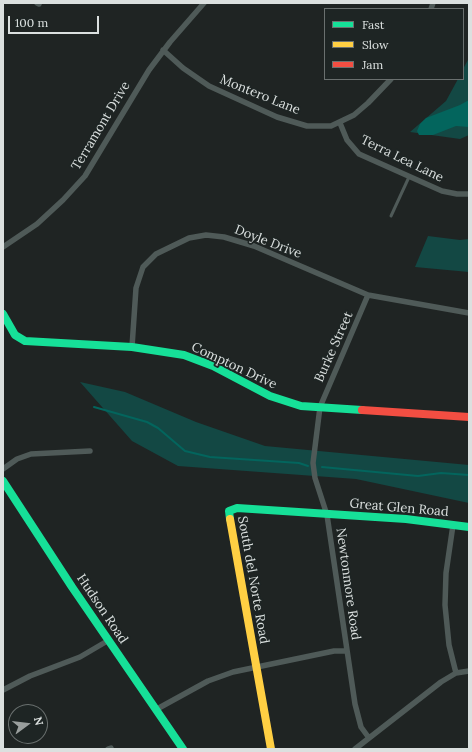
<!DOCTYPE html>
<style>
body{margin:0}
#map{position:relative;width:472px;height:752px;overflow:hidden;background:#1f2423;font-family:Lora,serif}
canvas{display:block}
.frame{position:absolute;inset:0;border:4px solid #dbe0df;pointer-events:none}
.legend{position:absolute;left:324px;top:8px;width:140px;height:72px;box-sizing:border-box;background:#1e2524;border:1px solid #6a706f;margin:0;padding:5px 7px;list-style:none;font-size:12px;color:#dbe0df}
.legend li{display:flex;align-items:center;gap:8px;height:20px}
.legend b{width:20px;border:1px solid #6a706f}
.north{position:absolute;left:8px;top:704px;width:40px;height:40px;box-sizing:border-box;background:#1e2524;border:1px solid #6a706f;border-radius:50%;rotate:75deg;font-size:11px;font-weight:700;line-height:16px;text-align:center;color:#dbe0df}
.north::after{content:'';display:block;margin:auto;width:14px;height:18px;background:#999e9d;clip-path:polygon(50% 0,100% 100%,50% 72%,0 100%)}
.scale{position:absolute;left:8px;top:16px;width:91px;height:18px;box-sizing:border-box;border:2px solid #dbe0df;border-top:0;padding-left:5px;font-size:12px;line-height:14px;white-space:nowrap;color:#dbe0df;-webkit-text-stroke:3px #1e2524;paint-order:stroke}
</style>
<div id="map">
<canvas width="472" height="752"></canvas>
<div class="frame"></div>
<ul class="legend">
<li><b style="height:5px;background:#16e098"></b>Fast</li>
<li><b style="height:5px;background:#ffcf43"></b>Slow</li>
<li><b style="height:5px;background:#f24e42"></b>Jam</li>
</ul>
<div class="north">N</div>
<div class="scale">100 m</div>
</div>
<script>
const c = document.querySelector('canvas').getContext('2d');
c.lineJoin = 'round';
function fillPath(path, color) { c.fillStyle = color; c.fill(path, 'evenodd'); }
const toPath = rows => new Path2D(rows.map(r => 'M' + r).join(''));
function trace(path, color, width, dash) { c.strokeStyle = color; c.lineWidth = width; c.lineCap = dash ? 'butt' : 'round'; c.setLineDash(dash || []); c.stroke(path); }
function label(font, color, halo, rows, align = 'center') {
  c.font = font + ' Lora,serif'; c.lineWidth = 3.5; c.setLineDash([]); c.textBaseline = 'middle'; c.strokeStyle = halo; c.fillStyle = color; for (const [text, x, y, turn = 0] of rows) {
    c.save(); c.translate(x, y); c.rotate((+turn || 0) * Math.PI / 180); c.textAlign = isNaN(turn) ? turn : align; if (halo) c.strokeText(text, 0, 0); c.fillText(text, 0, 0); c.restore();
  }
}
const green = toPath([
 [469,58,469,135,460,139,410,132,446,101,458,79,463,79,463,69],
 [428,236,460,240,469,239,469,272,415,267],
 [80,382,125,392,196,422,265,446,469,465,469,503,356,479,178,466,132,441]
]);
const water = toPath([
 [469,100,469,127,456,126,433,135,419,135,417,131,420,124,426,118,460,105]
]);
const stream = toPath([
 [94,407,147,422,158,428,185,451,210,457,299,463,308,466],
 [322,467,418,476,441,473,469,475]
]);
const lane = toPath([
 [391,216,409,177]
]);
const street = toPath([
 [37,3,39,4],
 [431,9,433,3],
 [163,50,183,68,209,86,277,117,307,126,331,126,354,115,368,103,391,79],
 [340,123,347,140,359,154,442,191,457,194,469,194],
 [3,247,37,224,63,200,85,176,149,70,170,42,204,3],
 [368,295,320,407,313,463,315,478,327,515,355,704,361,727,369,738],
 [132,347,136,288,143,267,156,254,189,238,206,235,224,237,254,246,368,295,469,313],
 [3,469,17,459,31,454,90,451],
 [453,525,446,573,445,605,449,645,456,673],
 [3,690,30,676,80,657,109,640],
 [157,709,208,681,233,672,334,651,346,651],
 [108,749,111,748],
 [355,749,441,682,456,673,469,671]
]);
const fast = toPath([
 [3,314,15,335,25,341,132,347,184,355,213,366,270,396,301,406,362,410],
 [3,481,72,587,183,749],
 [230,519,229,511,237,508,406,519,469,527]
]);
const slow = toPath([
 [230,519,271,749]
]);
const jam = toPath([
 [362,410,469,417]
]);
const streetNames = [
 ["Montero Lane",260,95,22],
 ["Terramont Drive",101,126,-59],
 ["Terra Lea Lane",402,159,26],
 ["Doyle Drive",268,242,21],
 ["Burke Street",334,347,-66],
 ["Compton Drive",234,366,25],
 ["Great Glen Road",399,508,5],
 ["South del Norte Road",253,580,80],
 ["Newtonmore Road",348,584,82],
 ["Hudson Road",102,609,56]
];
fillPath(green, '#134844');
fillPath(water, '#03655d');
trace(stream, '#03655d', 2);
trace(lane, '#4f5a58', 3);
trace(street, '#4f5a58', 5.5);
trace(fast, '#16e098', 8);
trace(slow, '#ffcf43', 8);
trace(jam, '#f24e42', 8);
label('13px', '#dbe0df', '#1e2524', streetNames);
</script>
